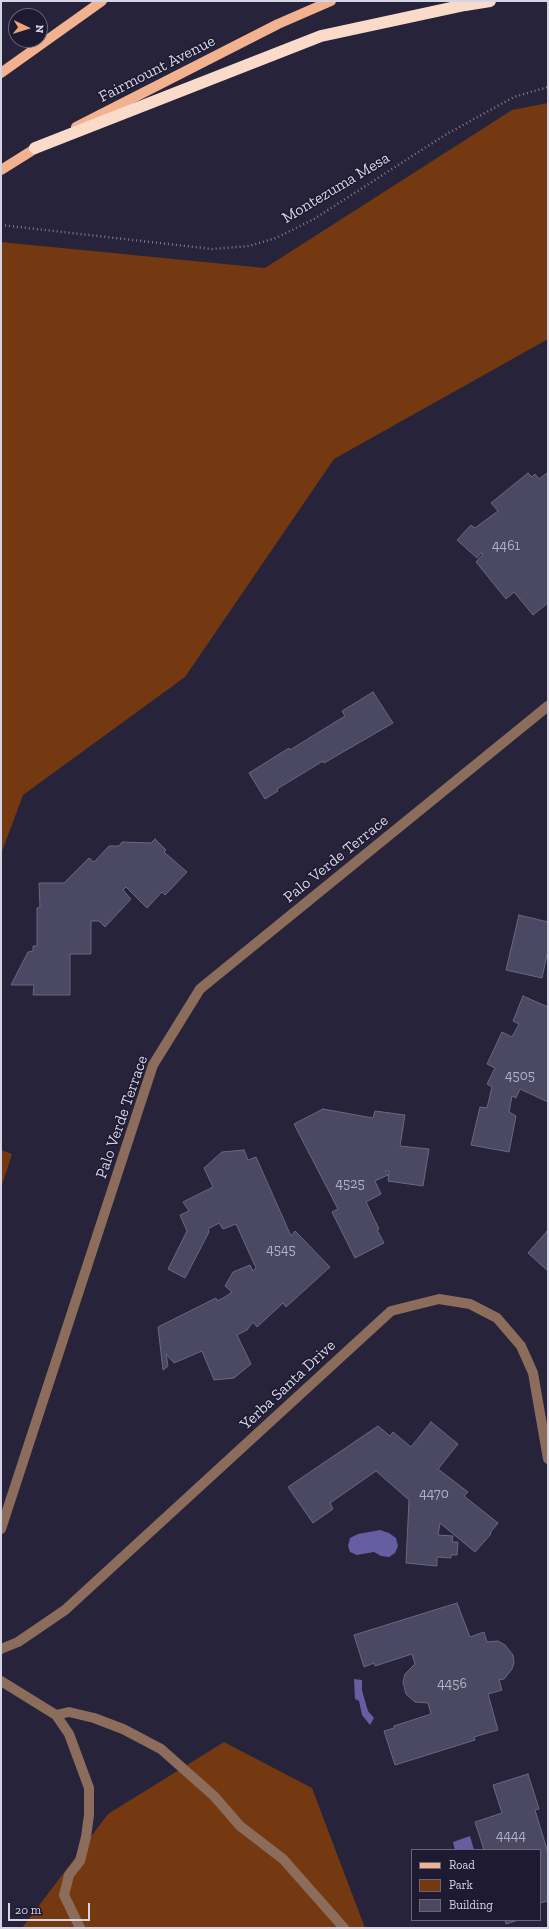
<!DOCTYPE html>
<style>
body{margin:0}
#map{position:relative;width:549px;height:1929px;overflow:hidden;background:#26233b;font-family:"Zilla Slab",serif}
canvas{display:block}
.frame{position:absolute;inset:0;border:2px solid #d6d5e5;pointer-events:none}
.legend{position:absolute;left:411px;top:1849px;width:130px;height:72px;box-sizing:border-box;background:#1d1a31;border:1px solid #676579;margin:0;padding:5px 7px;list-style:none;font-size:12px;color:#d6d5e5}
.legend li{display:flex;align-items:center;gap:8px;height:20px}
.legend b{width:20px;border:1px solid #676579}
.north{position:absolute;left:8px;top:8px;width:40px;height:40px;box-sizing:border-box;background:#1d1a31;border:1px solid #676579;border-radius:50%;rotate:94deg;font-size:11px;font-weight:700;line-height:16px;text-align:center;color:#d6d5e5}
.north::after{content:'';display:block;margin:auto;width:14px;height:18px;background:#efa377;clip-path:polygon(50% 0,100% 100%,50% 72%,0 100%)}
.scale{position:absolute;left:8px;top:1903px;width:82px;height:18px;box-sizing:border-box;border:2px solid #d6d5e5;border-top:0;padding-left:5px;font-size:12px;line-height:14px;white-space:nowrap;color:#d6d5e5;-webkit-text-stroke:3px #1d1a31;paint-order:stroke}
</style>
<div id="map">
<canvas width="549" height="1929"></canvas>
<div class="frame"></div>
<ul class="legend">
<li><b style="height:5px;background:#f3b28f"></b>Road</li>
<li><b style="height:11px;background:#743910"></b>Park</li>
<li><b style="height:11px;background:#4b4863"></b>Building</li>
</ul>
<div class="north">N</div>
<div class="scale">20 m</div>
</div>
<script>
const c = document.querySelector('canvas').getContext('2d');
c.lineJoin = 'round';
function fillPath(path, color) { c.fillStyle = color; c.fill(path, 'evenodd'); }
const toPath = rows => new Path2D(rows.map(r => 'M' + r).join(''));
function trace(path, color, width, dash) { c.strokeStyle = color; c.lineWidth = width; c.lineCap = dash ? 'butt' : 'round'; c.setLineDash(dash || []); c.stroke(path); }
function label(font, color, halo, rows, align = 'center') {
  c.font = font + ' "Zilla Slab",serif'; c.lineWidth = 3; c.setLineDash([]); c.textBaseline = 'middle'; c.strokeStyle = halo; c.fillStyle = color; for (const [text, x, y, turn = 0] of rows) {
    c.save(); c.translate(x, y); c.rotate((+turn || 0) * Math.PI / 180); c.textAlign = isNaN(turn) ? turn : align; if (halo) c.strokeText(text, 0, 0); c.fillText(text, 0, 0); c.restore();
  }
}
const green = toPath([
 [548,103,548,339,334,459,185,677,23,795,1,854,1,242,265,268,512,110],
 [1,1150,12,1154,1,1188],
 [224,1742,312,1788,365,1928,22,1928,108,1814]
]);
const water = toPath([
 [380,1530,389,1533,396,1538,398,1546,395,1553,389,1557,381,1556,374,1552,357,1555,350,1552,348,1546,350,1538,358,1534],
 [354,1679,362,1680,362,1690,365,1701,368,1711,374,1718,370,1725,362,1715,359,1701,355,1699],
 [470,1836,474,1850,455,1850,453,1842]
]);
const building = toPath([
 [528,473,532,477,535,474,539,479,547,473,548,474,548,603,533,615,514,592,506,599,476,562,483,554,481,553,477,558,457,540,471,525,475,528,498,511,491,503,528,473],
 [373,692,393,723,324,763,323,761,277,789,278,791,265,799,249,773,289,748,290,750,345,716,342,711,373,692],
 [155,839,166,850,164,852,187,872,165,895,162,892,147,908,126,887,123,890,131,899,105,927,99,921,91,921,91,954,70,954,70,995,33,995,34,985,11,985,28,952,33,951,33,946,37,946,37,908,40,907,39,883,64,883,89,858,94,862,109,846,119,846,122,842,151,843,155,839],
 [519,915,548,922,548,950,542,978,506,970,519,915],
 [523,996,548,1007,548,1102,520,1089,516,1098,512,1096,509,1112,516,1116,509,1152,471,1145,480,1107,487,1108,492,1087,487,1084,495,1068,487,1064,502,1032,512,1037,519,1024,513,1021,523,996],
 [323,1109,373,1118,375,1111,405,1115,400,1146,429,1149,423,1186,388,1181,389,1171,385,1171,388,1175,375,1181,381,1194,366,1202,379,1229,377,1230,384,1243,355,1258,332,1212,338,1209,294,1124,323,1109],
 [244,1150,248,1160,256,1157,291,1236,295,1231,330,1267,286,1307,283,1303,257,1327,253,1322,247,1330,237,1335,251,1364,234,1378,214,1380,202,1351,174,1363,166,1354,168,1366,163,1370,158,1327,216,1298,217,1301,225,1297,232,1292,225,1286,233,1272,250,1265,253,1271,256,1268,236,1224,223,1229,219,1223,208,1229,209,1232,185,1278,168,1269,187,1231,180,1215,189,1211,183,1202,213,1187,204,1168,222,1152,244,1150],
 [548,1230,548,1271,528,1253,548,1230],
 [431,1422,458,1444,438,1469,468,1492,464,1496,498,1523,490,1533,491,1534,475,1552,440,1523,438,1535,453,1536,452,1542,458,1542,457,1555,451,1555,451,1558,437,1557,437,1566,406,1563,409,1500,376,1471,330,1503,333,1509,313,1523,288,1487,378,1426,390,1436,393,1432,411,1447,431,1422],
 [457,1603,470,1637,484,1632,487,1642,498,1641,505,1645,513,1655,514,1663,512,1669,504,1679,499,1680,502,1690,488,1694,498,1730,474,1737,475,1740,395,1765,384,1731,394,1728,394,1726,431,1714,428,1703,415,1702,406,1694,403,1682,405,1674,415,1664,412,1654,375,1666,374,1663,364,1667,354,1635,457,1603],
 [528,1774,539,1809,535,1810,548,1853,548,1901,540,1903,540,1850,484,1850,475,1822,502,1813,493,1785,528,1774],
 [505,1920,518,1920,506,1924,505,1920]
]);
const path = toPath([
 [1,225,212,249,249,246,276,238,314,219,445,135,514,97,548,87]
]);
const minor = toPath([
 [1,1529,153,1065,200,989,548,706],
 [1,1649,18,1642,65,1610,391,1311,439,1299,470,1304,497,1318,521,1346,533,1373,548,1459],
 [1,1681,56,1715,69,1734,89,1788,89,1815,86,1837,80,1861,69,1875,64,1895,80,1928],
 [56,1715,69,1712,94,1718,123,1729,161,1749,214,1796,240,1826,283,1859,344,1928]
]);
const major = toPath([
 [1,73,102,1],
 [76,127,278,24,331,1],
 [1,170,41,145]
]);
const highway = toPath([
 [35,148,321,36,465,5,490,1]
]);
const numberNames = [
 ["4461",506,546],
 ["4505",520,1076],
 ["4525",350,1184],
 ["4545",281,1250],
 ["4470",434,1494],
 ["4456",452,1684],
 ["4444",511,1836]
];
const streetNames = [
 ["Fairmount Avenue",157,69,-27],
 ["Montezuma Mesa",336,188,-31],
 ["Palo Verde Terrace",336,859,-39],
 ["Palo Verde Terrace",122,1117,-71],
 ["Yerba Santa Drive",288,1385,-43]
];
fillPath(green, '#743910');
fillPath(water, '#675da1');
fillPath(building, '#4b4863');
trace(building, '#6a6784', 1);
trace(path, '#7f7d91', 2.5, [1, 3]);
trace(minor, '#8c6d5c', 10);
trace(major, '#f3b28f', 10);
trace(highway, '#fadbca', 12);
label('14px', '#b3b2c4', null, numberNames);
label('16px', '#d6d5e5', '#1d1a31', streetNames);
</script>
